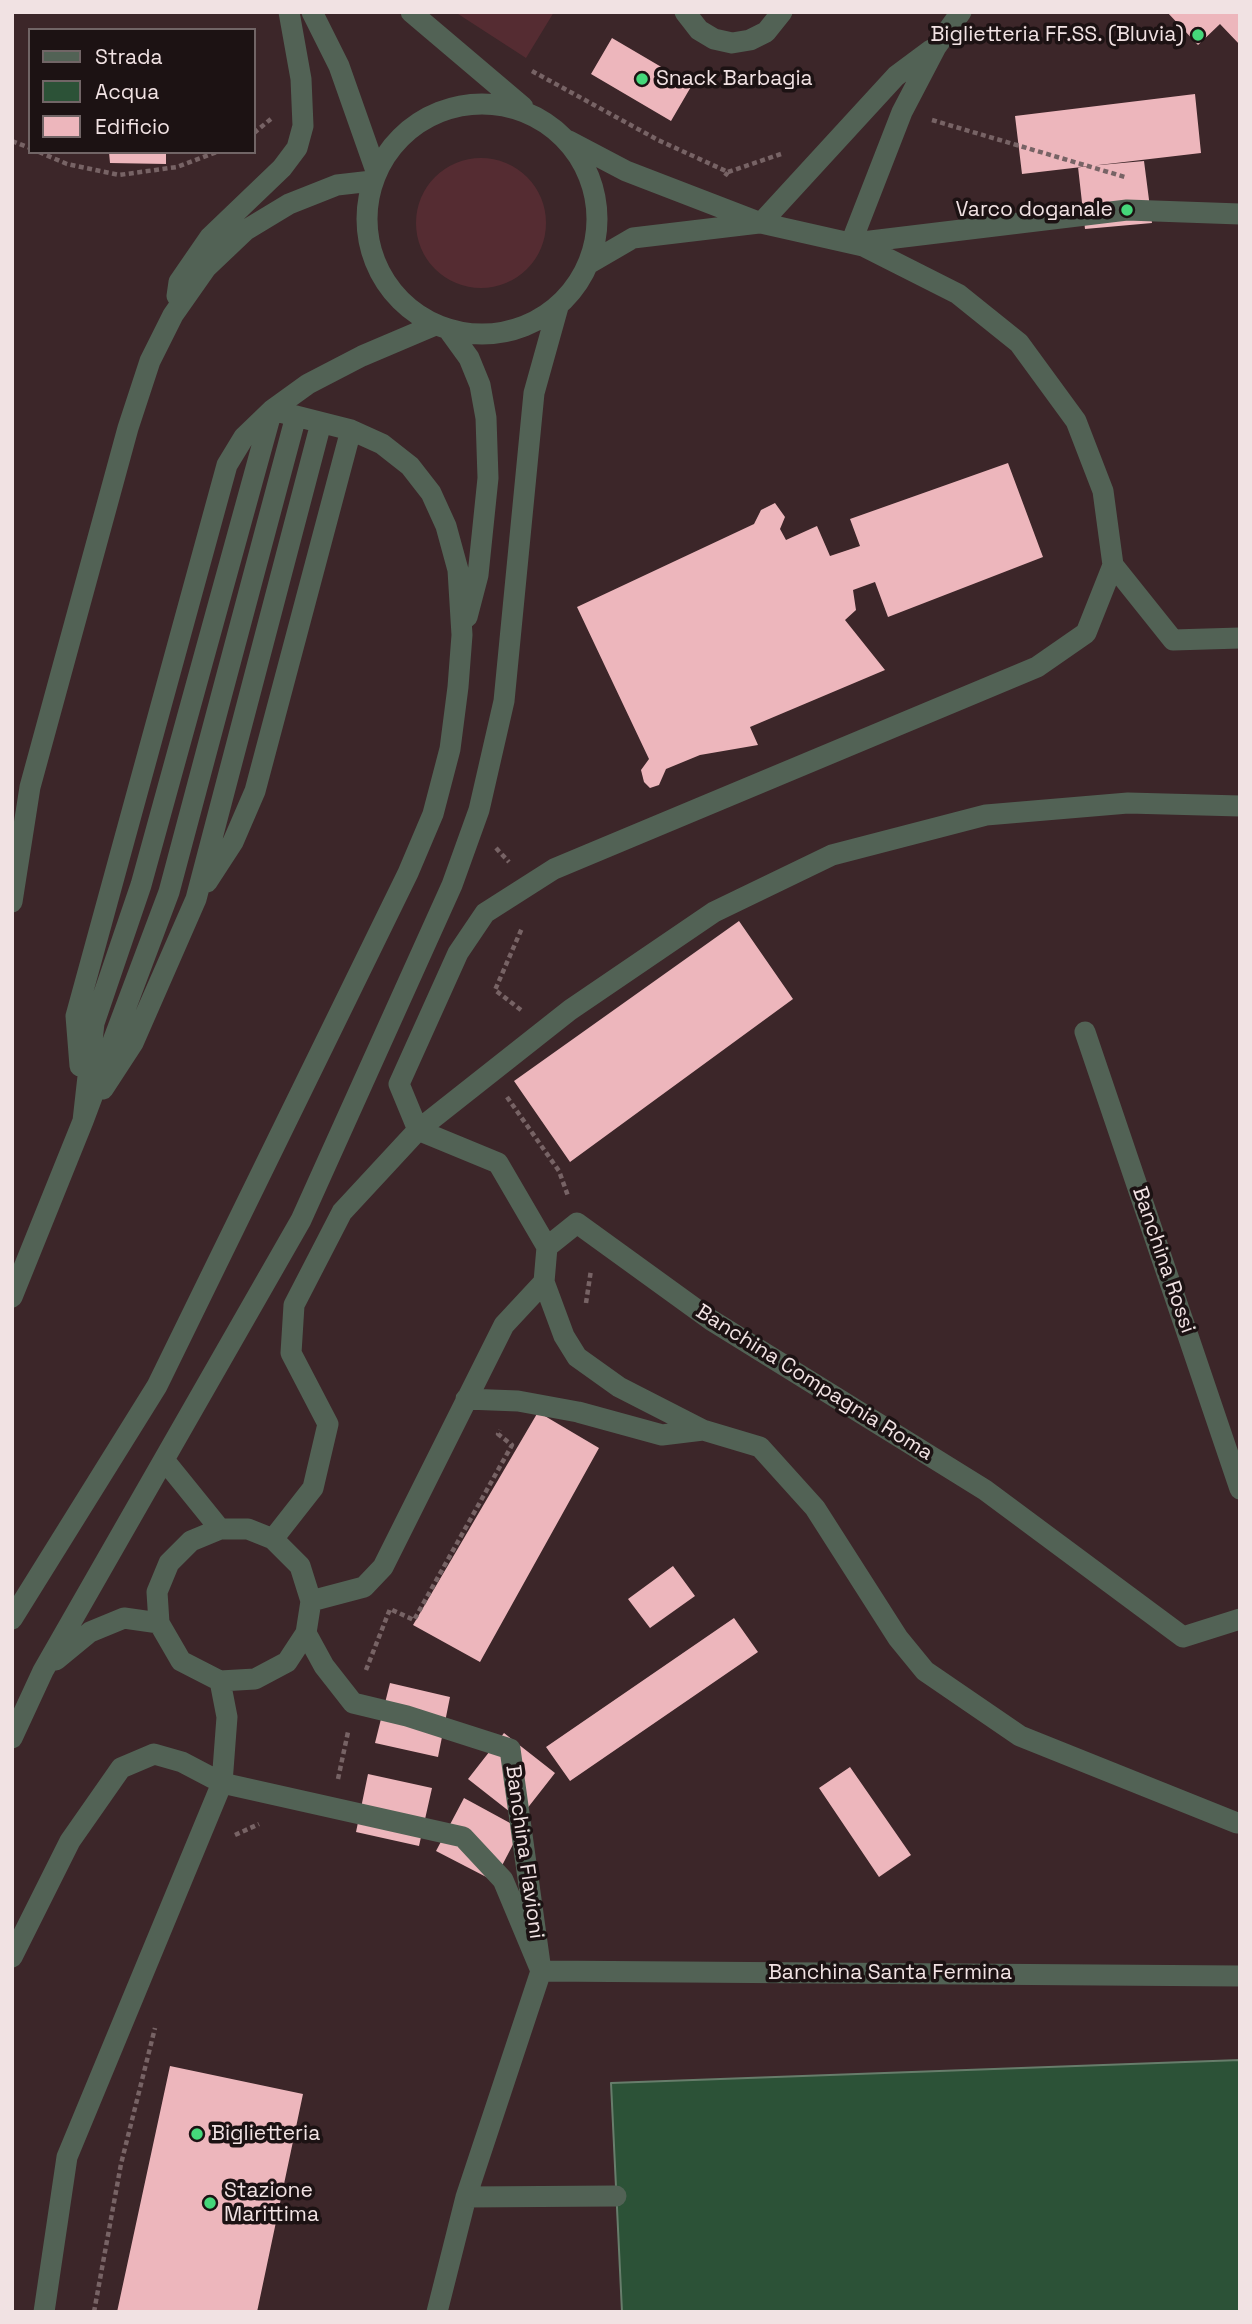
<!DOCTYPE html>
<style>
body{margin:0}
#map{position:relative;width:1252px;height:2324px;overflow:hidden;background:#3c2629;font-family:"Space Grotesk",sans-serif}
canvas{display:block}
.frame{position:absolute;inset:0;border:14px solid #f1e2e3;pointer-events:none}
.legend{position:absolute;left:28px;top:28px;width:228px;height:126px;box-sizing:border-box;background:#1c1213;border:2px solid #716566;margin:0;padding:9px 12px;list-style:none;font-size:21px;color:#f1e2e3}
.legend li{display:flex;align-items:center;gap:14px;height:35px}
.legend b{width:35px;border:2px solid #716566}
</style>
<div id="map">
<canvas width="1252" height="2324"></canvas>
<div class="frame"></div>
<ul class="legend">
<li><b style="height:9px;background:#526255"></b>Strada</li>
<li><b style="height:19px;background:#2c5237"></b>Acqua</li>
<li><b style="height:19px;background:#edb6bc"></b>Edificio</li>
</ul>
</div>
<script>
const c = document.querySelector('canvas').getContext('2d');
c.lineJoin = 'round';
function fillPath(path, color) { c.fillStyle = color; c.fill(path, 'evenodd'); }
const toPath = rows => new Path2D(rows.map(r => 'M' + r).join(''));
function trace(path, color, width, dash) { c.strokeStyle = color; c.lineWidth = width; c.lineCap = dash ? 'butt' : 'round'; c.setLineDash(dash || []); c.stroke(path); }
function label(font, color, halo, rows, align = 'center') {
  c.font = font + ' "Space Grotesk",sans-serif'; c.lineWidth = 7; c.setLineDash([]); c.textBaseline = 'middle'; c.strokeStyle = halo; c.fillStyle = color; for (const [text, x, y, turn = 0] of rows) {
    c.save(); c.translate(x, y); c.rotate((+turn || 0) * Math.PI / 180); c.textAlign = isNaN(turn) ? turn : align; if (halo) c.strokeText(text, 0, 0); c.fillText(text, 0, 0); c.restore();
  }
}
const green = toPath([
 [455,12,554,12,526,58],
 '416 223a65 65 0 1 1 130 0a65 65 0 1 1-130 0Z'
]);
const water = toPath([
 [1240,2060,1240,2312,622,2312,611,2083,1240,2060]
]);
const building = toPath([
 [1167,12,1240,12,1240,45,1220,24,1198,45],
 [612,38,692,85,671,121,591,74],
 [1195,94,1201,153,1022,174,1015,116],
 [109,152,166,152,166,164,110,163],
 [1144,161,1152,223,1085,229,1078,167],
 [1008,463,1043,557,888,617,875,582,853,590,856,610,845,620,885,670,750,727,758,745,700,755,666,769,659,785,650,788,644,782,641,770,649,759,577,607,754,524,761,510,775,503,785,517,780,529,786,540,817,526,830,556,860,546,850,519],
 [739,921,793,999,570,1162,514,1081],
 [538,1412,599,1448,480,1662,413,1625],
 [673,1566,695,1596,650,1628,628,1599],
 [734,1618,758,1652,570,1781,546,1747],
 [390,1683,450,1697,438,1757,375,1743],
 [504,1733,555,1773,519,1819,468,1779],
 [850,1767,911,1855,879,1877,819,1788],
 [368,1774,432,1788,419,1846,356,1832],
 [464,1798,521,1829,494,1881,436,1851],
 [170,2066,303,2094,257,2312,117,2312]
]);
const path = toPath([
 [532,71,658,140,728,172,725,176],
 [932,120,1125,177],
 [254,133,272,118],
 [12,141,30,148],
 [39,152,67,164,119,175,177,167,217,152],
 [728,172,781,154],
 [496,848,509,862],
 [521,1010,495,990,522,928],
 [507,1097,559,1171,568,1196],
 [586,1303,591,1270],
 [366,1670,390,1609,414,1620,512,1445,498,1434,500,1430],
 [338,1779,348,1732],
 [235,1835,259,1824],
 [94,2312,121,2164,155,2028]
]);
const minor = toPath([
 [312,12,339,66,376,171],
 [411,12,523,107],
 [685,12,699,30,714,39,732,43,750,40,766,32,782,12],
 '367 219a115 115 0 1 1 230 0a115 115 0 1 1-230 0Z',
 [761,223,896,76,931,50],
 [851,243,902,112,936,47,961,12],
 [854,243,1127,210,1240,214],
 [590,263,633,238,759,223],
 [177,296,179,282,210,237,282,168,297,148,303,126,301,79,289,12],
 [448,329,469,358,480,385,486,418,488,478,478,575,467,617],
 [1113,565,1173,640,1240,638],
 [207,882,233,842,255,791,351,430],
 [12,902,30,787,128,428,150,361,173,315,206,268,246,230,289,204,337,185,372,181],
 [1085,1032,1240,1489],
 [80,1066,76,1016,227,465,244,437,272,410,308,384,362,356,435,325],
 [103,1089,133,1043,196,899,321,423],
 [418,1130,399,1084,458,953,485,913,554,869,1037,667,1086,633,1113,565,1103,491,1076,421,1019,343,958,294,863,246,761,223,626,171,569,141],
 [418,1130,498,1163,547,1247],
 [547,1247,544,1282,564,1336,577,1357,619,1387,703,1430,760,1447,815,1508,898,1638,925,1671,1020,1736,1237,1823],
 [547,1247,577,1223,711,1320,985,1490,1183,1637,1240,1619],
 [12,1297,83,1121,169,892,296,416],
 [466,1399,518,1401,578,1412,662,1435,703,1430],
 [165,1461,220,1529],
 [273,1539,313,1488,328,1424,291,1353,294,1305,342,1212,418,1130,570,1010,714,912,832,855,986,815,1128,803,1240,806],
 [311,1601,364,1587,383,1567,504,1325,544,1282],
 [12,1619,157,1386,408,873,433,814,450,749,458,687,462,635,458,570,446,526,431,493,410,466,382,444,351,430,272,410,141,885,94,1023,83,1121],
 [306,1633,287,1662,255,1679,220,1681,181,1661,159,1623,157,1592,169,1563,191,1541,220,1529,248,1529,273,1539,300,1566,311,1601,306,1633,324,1666,353,1703,407,1716,510,1749,541,1971,466,2197,437,2312],
 [56,1660,90,1632,124,1618,159,1623],
 [12,1738,43,1671,301,1220,452,885,479,810,504,701,534,393,558,307],
 [12,1957,70,1841,121,1768,154,1754,182,1762,222,1783,463,1837,503,1880,541,1971,1240,1976],
 [466,2197,616,2196],
 [44,2312,67,2157,222,1783,227,1717,220,1681]
]);
const markers = [
 [1198,35,7,"#45d77a"],
 [642,79,7,"#45d77a"],
 [1127,210,7,"#45d77a"],
 [197,2134,7,"#45d77a"],
 [210,2203,7,"#45d77a"]
];
const poiNames = [
 ["Biglietteria FF.SS. (Bluvia)",1184,35,"right"],
 ["Snack Barbagia",656,79],
 ["Varco doganale",1113,210,"right"],
 ["Biglietteria",211,2134],
 ["Stazione",224,2191],
 ["Marittima",224,2215]
];
const streetNames = [
 ["Banchina Rossi",1163,1260,71],
 ["Banchina Compagnia Roma",814,1383,32],
 ["Banchina Flavioni",524,1852,82],
 ["Banchina Santa Fermina",890,1973]
];
fillPath(green, '#552c32');
fillPath(water, '#2c5237');
trace(water, '#677d6b', 2);
fillPath(building, '#edb6bc');
trace(path, '#776365', 4.5, [5, 3.5]);
trace(minor, '#526255', 21);
for (const [x, y, r, color] of markers) { const dot = new Path2D(); dot.arc(x, y, r, 0, 2 * Math.PI); c.fillStyle = color; c.fill(dot); trace(dot, '#1c1213', 2.5); }
label('21px', '#f1e2e3', '#1c1213', poiNames, 'left');
label('21px', '#f1e2e3', '#1c1213', streetNames);
</script>
